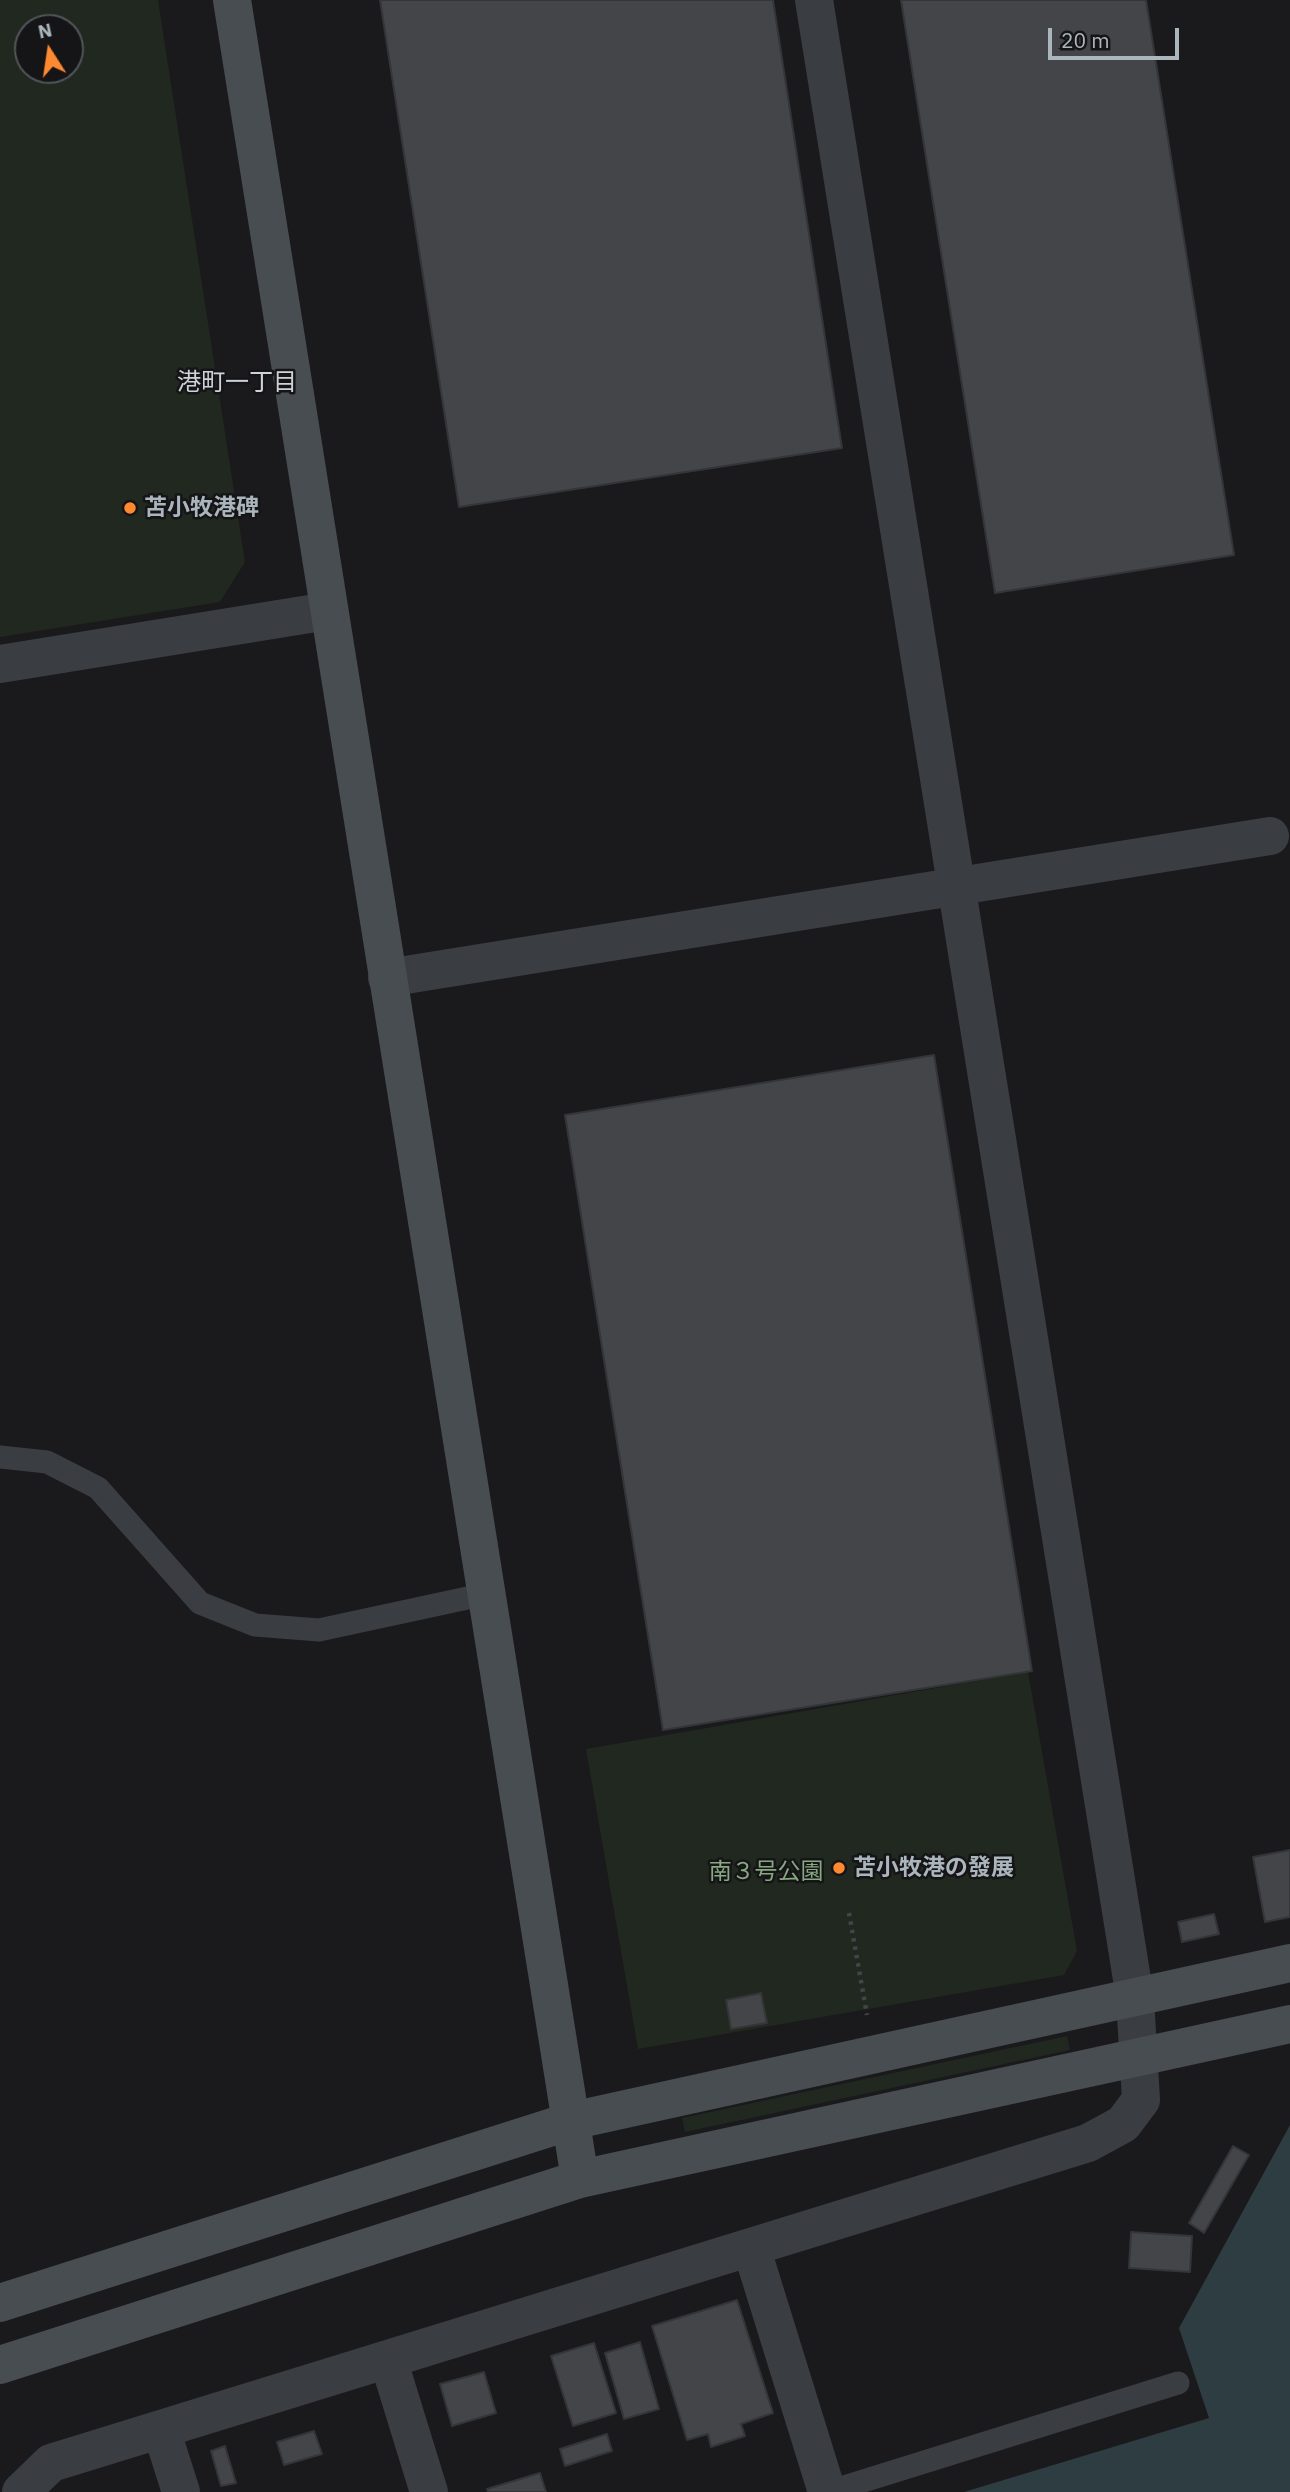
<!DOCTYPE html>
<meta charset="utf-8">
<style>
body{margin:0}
#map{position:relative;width:1290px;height:2492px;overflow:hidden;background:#1a1a1c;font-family:"IBM Plex Sans",sans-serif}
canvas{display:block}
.north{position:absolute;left:14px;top:14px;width:70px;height:70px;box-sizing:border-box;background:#151517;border:2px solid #515559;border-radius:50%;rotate:348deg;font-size:19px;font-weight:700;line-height:28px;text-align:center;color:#abb5bc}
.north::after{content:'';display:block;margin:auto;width:24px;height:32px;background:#fe8930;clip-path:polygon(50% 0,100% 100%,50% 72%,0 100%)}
.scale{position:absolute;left:1048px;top:28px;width:131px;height:32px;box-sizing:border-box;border:4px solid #abb5bc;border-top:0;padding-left:9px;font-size:21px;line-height:24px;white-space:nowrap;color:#abb5bc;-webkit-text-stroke:5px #151517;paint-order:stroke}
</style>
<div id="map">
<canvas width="1290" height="2492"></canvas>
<div class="north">N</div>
<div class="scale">20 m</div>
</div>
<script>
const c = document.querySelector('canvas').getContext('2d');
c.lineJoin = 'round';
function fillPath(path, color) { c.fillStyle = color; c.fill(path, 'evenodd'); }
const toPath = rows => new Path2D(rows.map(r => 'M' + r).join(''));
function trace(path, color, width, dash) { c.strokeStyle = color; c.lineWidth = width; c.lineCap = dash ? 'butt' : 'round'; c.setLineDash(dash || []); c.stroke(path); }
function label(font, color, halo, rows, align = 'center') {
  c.font = font + ' "IBM Plex Sans","Noto Sans JP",sans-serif'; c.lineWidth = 5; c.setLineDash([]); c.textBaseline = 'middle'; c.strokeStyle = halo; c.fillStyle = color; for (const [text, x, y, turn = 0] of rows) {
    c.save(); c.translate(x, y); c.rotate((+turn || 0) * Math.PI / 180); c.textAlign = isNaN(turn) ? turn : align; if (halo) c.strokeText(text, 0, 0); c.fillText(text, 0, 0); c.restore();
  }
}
const green = toPath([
 [0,0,158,0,245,562,220,602,0,637],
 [70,28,70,70,28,70,28,28],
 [1028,1672,1077,1951,1064,1975,638,2049,586,1749],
 [1067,2036,1070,2050,685,2132,682,2118]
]);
const water = toPath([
 [1290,2125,1290,2492,964,2492,1209,2418,1179,2328]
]);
const building = toPath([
 [380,0,773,0,842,448,459,507,380,0],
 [901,0,1146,0,1234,555,995,593,901,0],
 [934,1055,1032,1671,663,1730,565,1115,934,1055],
 [1290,1850,1290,1917,1265,1922,1253,1857,1290,1850],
 [1214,1914,1219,1934,1182,1942,1178,1922,1214,1914],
 [761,1993,767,2023,731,2029,726,2000,761,1993],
 [1233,2146,1249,2155,1204,2233,1189,2223,1233,2146],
 [1131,2232,1192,2236,1190,2272,1129,2268,1131,2232],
 [737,2300,773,2413,741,2424,745,2436,711,2447,708,2434,687,2440,652,2326,737,2300],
 [640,2342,659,2409,624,2419,605,2353,640,2342],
 [594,2343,616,2413,573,2426,551,2356,594,2343],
 [484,2372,496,2413,452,2426,440,2384,484,2372],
 [314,2431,322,2454,284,2465,277,2442,314,2431],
 [607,2434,612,2451,565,2466,560,2449,607,2434],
 [225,2446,236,2483,221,2486,211,2451,225,2446],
 [540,2473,546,2492,488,2492,487,2489,540,2473]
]);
const path = toPath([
 [849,1913,867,2015]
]);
const lane = toPath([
 [0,1457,47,1462,98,1488,200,1603,255,1625,319,1630,486,1594],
 [828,2492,1178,2383]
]);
const street = toPath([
 [0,664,328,611],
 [387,978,1270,836],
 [751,2247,827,2492],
 [388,2359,429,2492],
 [161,2429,181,2492],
 [21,2492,51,2463,1088,2143,1123,2124,1141,2100,1135,1998,814,0]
]);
const secondary = toPath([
 [232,0,580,2179],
 [0,2303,571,2121,1290,1963],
 [0,2365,580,2179,1290,2024]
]);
const markers = [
 [130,508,7,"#fe8930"],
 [839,1868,7,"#fe8930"]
];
const poiNames = [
 ["苫小牧港碑",144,508],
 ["苫小牧港の發展",853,1868]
];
const parkNames = [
 ["南３号公園",766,1872]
];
const neighbourhoodNames = [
 ["港町一丁目",237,383]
];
fillPath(green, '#20281f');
fillPath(water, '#2e3d42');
fillPath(building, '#444549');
trace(building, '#333538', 2);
trace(path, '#404549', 4.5, [3.5, 5]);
trace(lane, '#3a3d42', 23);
trace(street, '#3a3d42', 38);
trace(secondary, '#484d52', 38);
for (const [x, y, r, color] of markers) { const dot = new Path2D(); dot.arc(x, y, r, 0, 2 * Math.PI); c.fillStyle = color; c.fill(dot); trace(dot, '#151517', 2.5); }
label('bold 23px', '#abb5bc', '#151517', poiNames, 'left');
label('23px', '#88a881', '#151517', parkNames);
label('24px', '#cdd2d8', '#151517', neighbourhoodNames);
</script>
